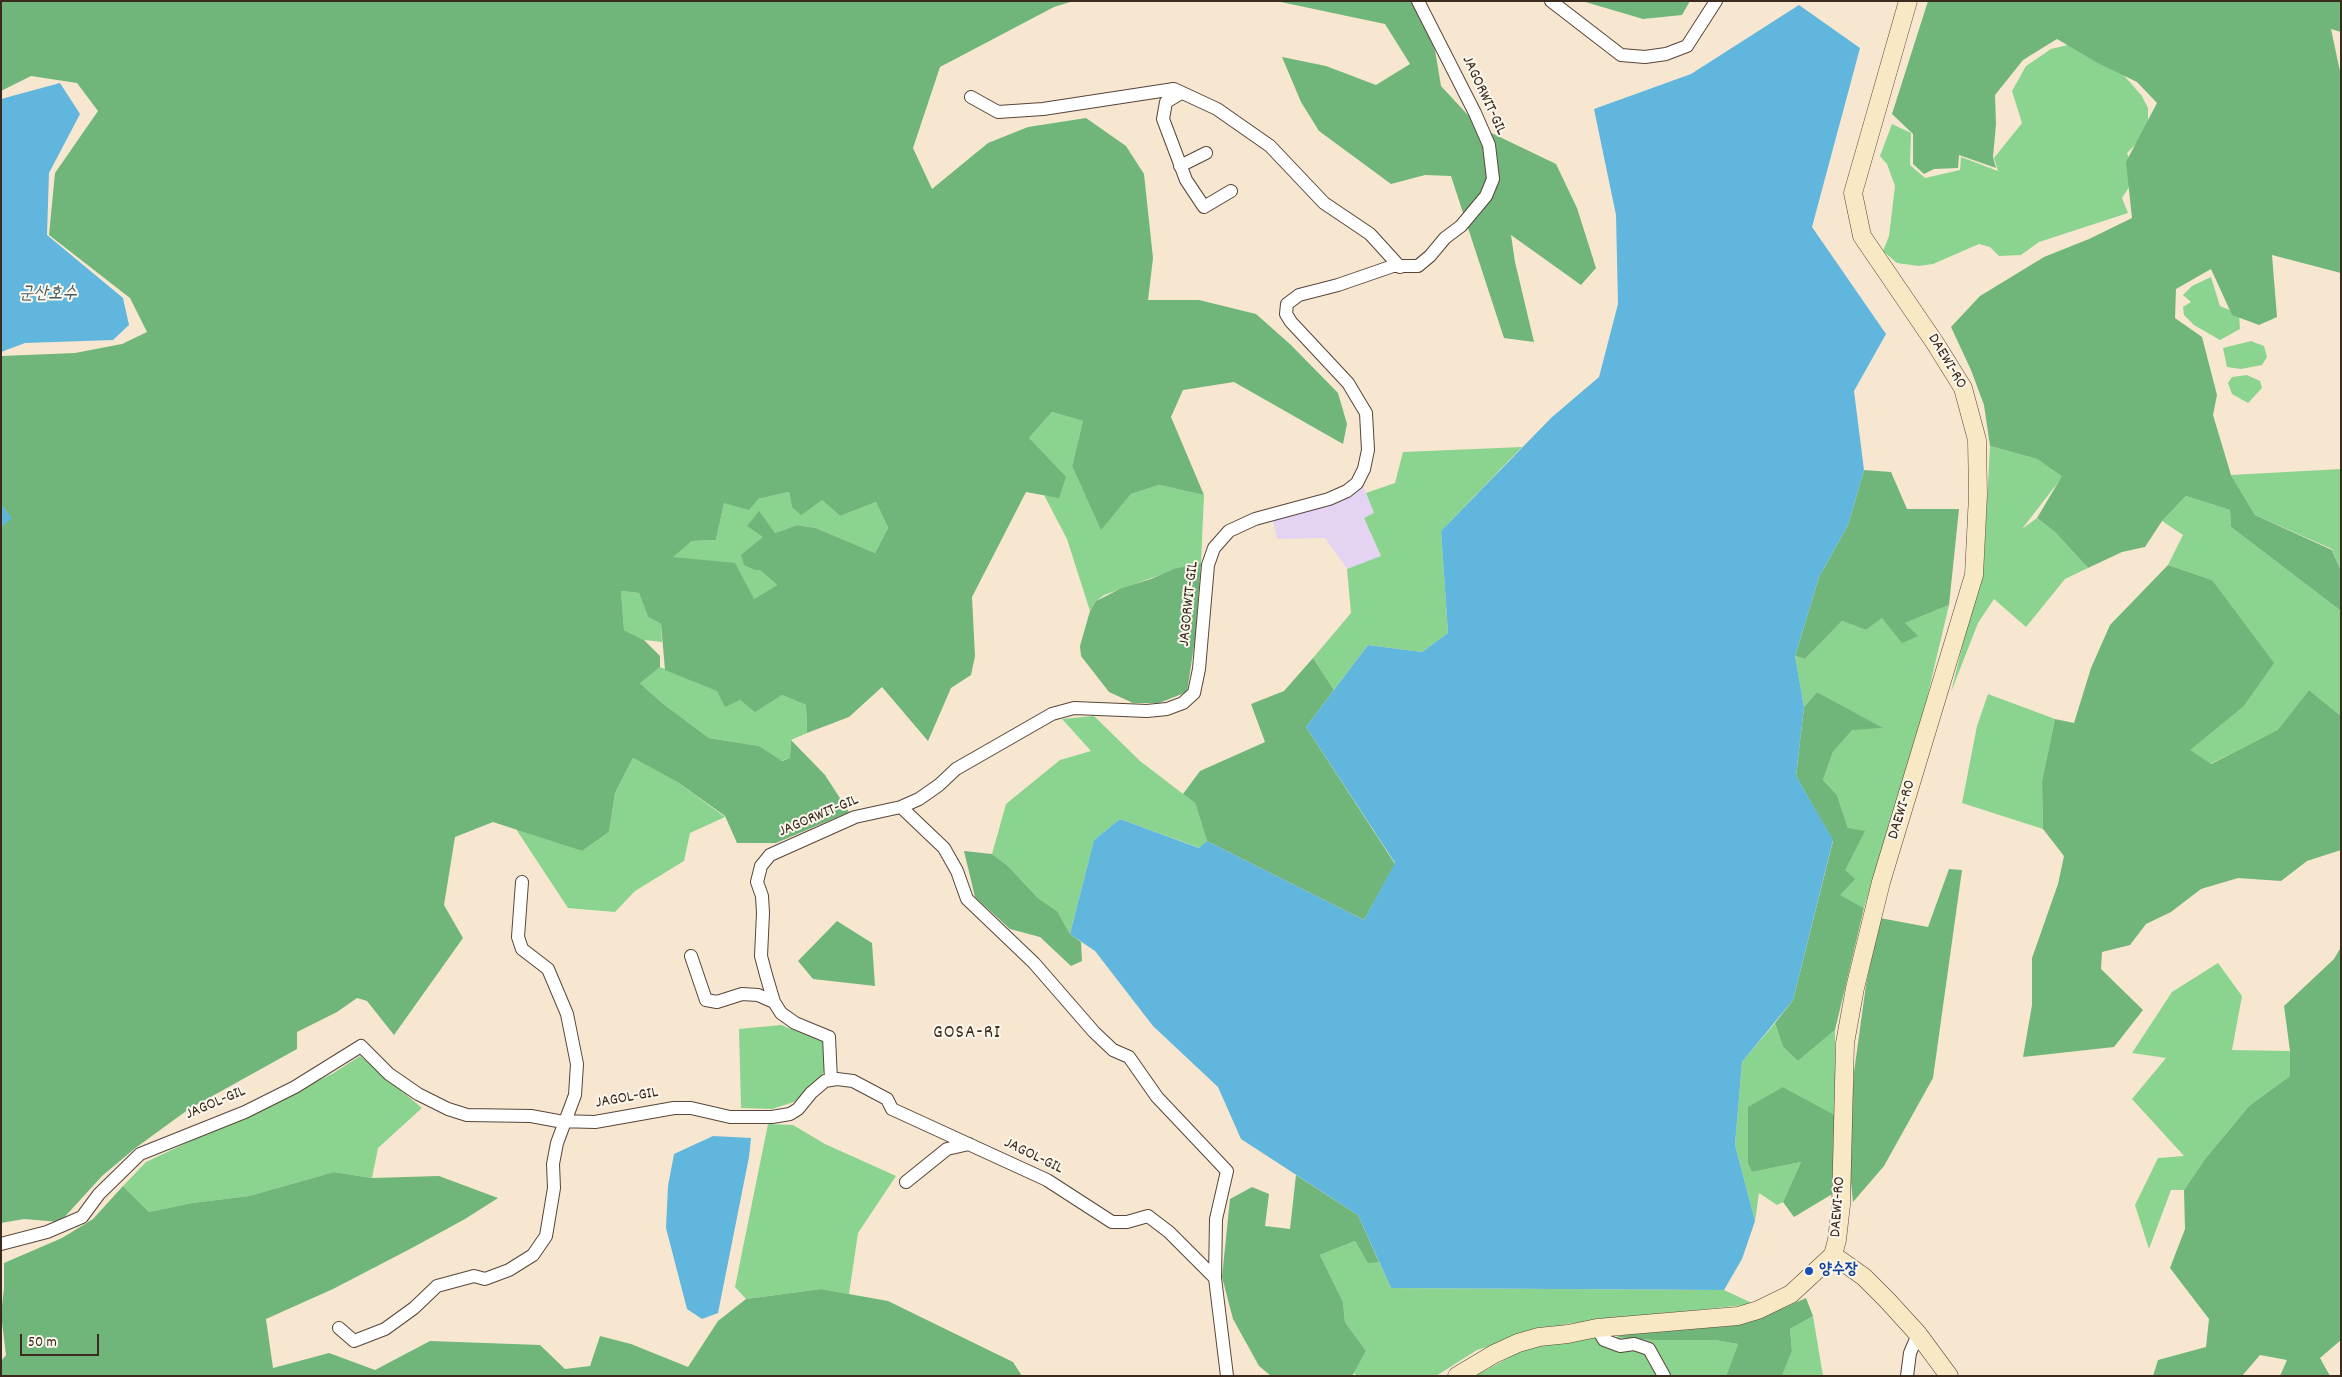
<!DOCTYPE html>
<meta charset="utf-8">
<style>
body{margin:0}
#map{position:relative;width:2342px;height:1377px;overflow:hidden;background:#f7e7d0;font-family:Dekko,sans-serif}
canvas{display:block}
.frame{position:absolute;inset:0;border:2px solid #3b2a1e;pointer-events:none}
.scale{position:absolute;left:20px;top:1334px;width:79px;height:22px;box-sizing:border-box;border:2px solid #3b2a1e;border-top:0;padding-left:6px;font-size:15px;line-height:18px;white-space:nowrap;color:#3b2a1e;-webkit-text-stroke:4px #fbf7ec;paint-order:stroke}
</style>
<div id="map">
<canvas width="2342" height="1377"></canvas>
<div class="frame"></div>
<div class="scale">50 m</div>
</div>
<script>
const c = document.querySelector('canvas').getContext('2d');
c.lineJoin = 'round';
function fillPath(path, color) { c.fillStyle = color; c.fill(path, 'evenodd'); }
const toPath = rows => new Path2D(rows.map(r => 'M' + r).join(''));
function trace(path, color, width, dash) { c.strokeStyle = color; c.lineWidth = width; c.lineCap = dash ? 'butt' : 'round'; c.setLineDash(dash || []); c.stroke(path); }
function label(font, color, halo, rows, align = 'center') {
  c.font = font + ' Dekko,"Poor Story",sans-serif'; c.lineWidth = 4; c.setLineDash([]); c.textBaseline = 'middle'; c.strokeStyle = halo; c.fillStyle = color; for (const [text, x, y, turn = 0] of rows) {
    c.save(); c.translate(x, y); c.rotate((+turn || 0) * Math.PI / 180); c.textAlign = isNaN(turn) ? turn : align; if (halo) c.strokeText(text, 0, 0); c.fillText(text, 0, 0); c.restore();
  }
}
const built = toPath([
 [1363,486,1374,514,1364,518,1381,557,1347,569,1325,538,1277,539,1273,520]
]);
const green = toPath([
 [2076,43,2113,63,2142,96,2148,108,2148,132,2127,153,2136,176,2122,198,2128,213,2039,242,2021,255,1999,256,1990,247,1979,244,1933,264,1919,266,1897,263,1883,251,1889,236,1895,186,1887,164,1880,156,1892,124,1911,133,1910,165,1925,178,1960,170,1961,157,1998,171,1994,158,2022,123,2012,91,2026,66,2051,49],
 [2211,277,2220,306,2239,314,2240,329,2220,340,2194,325,2184,315,2183,307,2191,302,2183,295,2192,286],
 [2251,341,2264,346,2267,357,2262,365,2241,369,2227,367,2223,348],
 [2247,375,2260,381,2262,388,2248,403,2232,394,2228,383,2232,377],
 [1052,412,1083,421,1072,466,1101,529,1131,494,1159,485,1204,495,1201,563,1174,570,1104,595,1096,601,1090,611,1067,539,1044,495,1059,497,1029,438],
 [1990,446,2037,459,2063,476,2022,529,2037,518,2055,532,2088,568,2065,579,2026,627,1994,599,1978,623,1951,692,1984,559],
 [1522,447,1441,531,1448,633,1422,652,1368,645,1334,690,1313,658,1351,613,1347,569,1381,556,1364,518,1374,513,1366,493,1395,483,1403,452],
 [2341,469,2341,571,2332,549,2255,515,2231,475],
 [789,492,792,507,822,500,840,516,876,502,888,528,875,553,816,528,797,525,775,533,758,512,764,537,755,570,760,570,777,585,754,599,672,557,692,541,716,540,724,503,758,499],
 [2186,496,2230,510,2231,527,2341,611,2341,716,2309,690,2279,730,2210,764,2189,750,2243,707,2212,580,2168,565,2183,535,2162,521],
 [621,591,639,593,648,617,661,624,662,642,644,640,624,630],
 [1949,605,1926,702,1864,908,1839,895,1845,870,1848,828,1837,795,1823,780,1833,752,1852,729,1882,728,1817,692,1804,707,1795,656,1805,659,1842,621,1866,630,1882,618,1905,623],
 [660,667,740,700,755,711,782,695,806,705,807,733,791,740,790,758,781,761,759,746,709,738,662,703,639,682],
 [1988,694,2055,719,2042,781,2043,829,1962,803,1977,726],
 [1094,716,1140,761,1195,803,1207,841,1200,848,1120,819,1094,840,1070,934,1057,911,1038,898,1008,866,992,854,1006,804,1060,760,1091,751,1062,719],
 [633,758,679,783,725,817,690,833,684,861,635,891,615,912,568,908,516,829,582,851,609,832,615,793],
 [2218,963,2242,996,2232,1050,2290,1051,2290,1076,2249,1106,2205,1159,2184,1190,2171,1190,2149,1249,2135,1205,2158,1158,2184,1156,2132,1099,2166,1058,2132,1053,2172,992],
 [1775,1023,1783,1047,1798,1061,1835,1030,1835,1115,1783,1087,1752,1172,1801,1162,1783,1202,1777,1205,1759,1193,1755,1221,1735,1145,1742,1062],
 [781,1025,824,1042,830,1064,818,1080,794,1102,772,1109,741,1108,739,1029],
 [360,1056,422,1108,378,1148,372,1178,334,1172,249,1196,192,1203,149,1212,123,1186,146,1162,332,1074],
 [768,1124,793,1125,825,1144,896,1176,858,1233,849,1294,821,1289,746,1299,735,1287],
 [1355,1241,1368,1262,1379,1262,1391,1288,1724,1290,1754,1304,1566,1324,1477,1350,1436,1376,1358,1376,1353,1373,1366,1351,1345,1322,1343,1302,1320,1255],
 [1813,1316,1823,1376,1782,1376,1792,1351,1790,1329],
 [1616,1337,1652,1340,1715,1340,1738,1344,1726,1376,1475,1376,1527,1348,1589,1338]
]);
const forest = toPath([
 [1,1,1073,1,1054,7,940,67,913,148,932,189,988,143,1028,127,1086,118,1126,146,1144,174,1153,258,1148,300,1199,300,1256,314,1291,345,1338,393,1347,424,1343,444,1234,382,1183,390,1171,417,1204,495,1159,485,1131,494,1101,530,1072,466,1083,421,1052,412,1029,438,1066,477,1059,498,1026,492,972,597,975,656,971,675,951,688,928,741,882,687,849,717,807,733,806,705,782,695,755,712,740,700,725,707,717,691,665,670,661,624,648,617,639,593,621,591,624,630,644,640,660,656,660,667,640,683,662,703,709,738,759,746,782,761,790,758,791,740,825,775,849,812,776,843,737,843,725,816,679,783,633,758,615,793,609,832,582,851,493,822,455,837,444,905,463,938,394,1035,367,1001,357,998,337,1012,297,1032,297,1049,189,1109,134,1149,102,1176,60,1222,24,1219,1,1223,1,527,11,518,1,504,1,356,75,353,122,344,147,332,130,298,49,235,55,173,98,111,77,83,31,76,1,91],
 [789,492,792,507,801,515,822,500,840,516,876,502,888,528,875,553,816,528,797,525,775,533,759,511,747,526,763,537,741,555,744,565,755,570,760,570,777,585,754,599,735,563,673,557,692,541,716,540,724,503,749,510,758,499],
 [1276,1,1413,1,1435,50,1441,86,1479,127,1556,164,1577,208,1596,268,1581,285,1511,235,1515,262,1534,342,1504,338,1451,176,1425,175,1391,184,1319,131,1301,102,1282,57,1326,66,1376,85,1410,64,1385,24],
 [1582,1,1690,1,1682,15,1643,19],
 [1928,1,2341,1,2341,32,2331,29,2341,76,2341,273,2272,255,2277,317,2259,325,2232,315,2211,269,2176,289,2175,318,2202,337,2217,395,2213,415,2231,475,2255,515,2332,550,2341,571,2341,611,2231,527,2230,510,2186,496,2162,521,2145,547,2122,552,2088,568,2055,532,2037,518,2062,476,2037,459,1990,446,1984,405,1971,370,1951,327,1980,296,2044,257,2089,239,2132,218,2126,162,2157,103,2137,82,2098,63,2057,39,2023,60,1995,95,1996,124,1993,157,1996,168,1959,155,1958,168,1934,169,1924,174,1913,164,1913,134,1892,114],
 [1864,470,1891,472,1907,509,1959,509,1949,605,1905,623,1918,636,1902,643,1882,618,1866,630,1842,621,1805,659,1795,656,1819,577,1848,525],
 [1201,563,1195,639,1187,692,1159,703,1133,703,1109,692,1081,656,1080,646,1090,611,1096,601,1122,588,1151,579,1174,569],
 [2168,565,2212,580,2274,663,2243,707,2190,750,2211,764,2278,730,2309,690,2341,716,2341,850,2307,861,2281,881,2238,878,2201,889,2171,912,2146,924,2130,945,2102,952,2101,969,2143,1010,2114,1047,2023,1057,2032,1005,2032,958,2058,884,2064,856,2043,829,2042,781,2055,719,2074,723,2091,668,2110,625],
 [1313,658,1334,690,1306,727,1395,864,1364,920,1207,841,1195,803,1183,794,1200,771,1265,742,1251,704,1284,691],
 [1817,692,1883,728,1852,730,1833,752,1823,780,1837,795,1848,828,1865,831,1845,870,1855,879,1840,895,1864,908,1835,1030,1798,1061,1783,1047,1775,1023,1793,1000,1833,841,1796,776,1804,707],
 [964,851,992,854,1008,866,1038,898,1057,911,1070,934,1081,942,1082,961,1071,966,1040,937,1010,929,975,897],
 [1949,869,1962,870,1933,1078,1884,1166,1853,1202,1849,1164,1854,1072,1866,985,1880,918,1928,927],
 [837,921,872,943,875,986,813,979,798,961],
 [2341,947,2341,1340,2320,1358,2330,1376,2280,1376,2287,1360,2260,1355,2242,1376,2153,1376,2158,1360,2206,1347,2209,1319,2170,1268,2185,1229,2184,1190,2205,1159,2249,1106,2290,1076,2290,1051,2284,1006,2334,959],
 [1783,1087,1835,1115,1834,1193,1794,1217,1783,1202,1801,1162,1752,1172,1748,1163,1748,1107],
 [334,1172,372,1178,439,1176,498,1198,465,1219,410,1249,333,1289,266,1319,273,1368,329,1353,375,1370,430,1341,540,1345,565,1369,590,1366,600,1336,631,1344,688,1367,718,1321,746,1299,821,1289,888,1301,1013,1362,1022,1376,1,1376,1,1361,6,1355,1,1314,4,1288,4,1263,62,1238,93,1219,123,1186,149,1212,192,1203,249,1196],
 [1296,1175,1358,1215,1379,1262,1368,1263,1355,1241,1320,1255,1343,1302,1345,1322,1366,1351,1352,1376,1271,1376,1259,1366,1233,1319,1222,1277,1230,1199,1252,1187,1269,1194,1265,1226,1290,1229],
 [1806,1298,1813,1316,1790,1329,1792,1351,1782,1376,1726,1376,1738,1344,1715,1340,1652,1340,1616,1337,1632,1332,1731,1326,1772,1313]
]);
const water = toPath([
 [1799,5,1860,48,1812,227,1886,334,1854,391,1864,470,1848,525,1819,577,1795,656,1804,707,1796,776,1833,840,1793,1000,1742,1062,1735,1145,1755,1221,1742,1259,1724,1290,1391,1288,1358,1215,1241,1139,1218,1087,1153,1026,1095,951,1070,934,1094,840,1120,819,1199,848,1207,841,1364,920,1395,863,1306,727,1368,645,1422,652,1448,633,1441,531,1551,418,1599,377,1618,304,1616,215,1594,109,1691,74],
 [60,83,80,114,49,173,47,235,123,298,129,325,113,340,25,343,1,352,1,99],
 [1,504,12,518,1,527],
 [713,1136,751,1138,749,1157,718,1313,702,1319,687,1309,666,1228,668,1186,674,1154]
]);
const street = toPath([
 [1551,1,1621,55,1645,57,1666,54,1687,46,1716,1],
 [1181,93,1166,102,1163,119,1186,180,1204,207,1231,191],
 [971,97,998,112,1043,109,1174,89,1217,109,1270,146,1324,203,1370,234,1400,267],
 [1180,166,1206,153],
 [901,807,944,848,957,871,967,899,1034,963,1094,1032,1113,1050,1129,1057,1157,1097,1227,1171,1216,1219,1215,1278,1227,1376],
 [691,956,706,1000,717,1002,742,994,758,995,774,1002],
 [831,1080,829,1037,795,1023,781,1013,774,1002,766,975,761,956,763,913,762,896,757,882,761,866,770,855,855,817,901,807,919,799,939,785,956,769,1052,714,1074,708,1147,711,1167,709,1183,703,1194,693,1199,669,1208,565,1214,548,1229,531,1255,519,1329,499,1347,491,1357,483,1364,469,1368,450,1366,413,1348,383,1291,322,1286,314,1287,304,1299,295,1338,285,1393,266,1418,266,1430,256,1445,238,1461,226,1486,196,1493,179,1489,145,1475,113,1418,1],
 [906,1182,947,1149,969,1144],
 [1,1244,47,1232,82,1217,99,1194,140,1154,245,1112,295,1087,361,1046,389,1074,418,1094,448,1109,467,1115,531,1116,558,1121,595,1122,674,1108,691,1108,730,1117,772,1117,790,1114,798,1109,811,1093,825,1081,837,1079,853,1081,887,1099,892,1109,1047,1180,1112,1222,1127,1222,1148,1216,1169,1232,1215,1278],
 [339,1328,354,1341,385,1329,414,1308,437,1286,474,1276,485,1279,509,1270,533,1255,546,1236,554,1188,553,1164,557,1143,575,1095,577,1064,567,1014,548,969,522,949,518,937,522,882],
 [1597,1328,1604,1340,1620,1346,1634,1344,1649,1349,1664,1376],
 [1907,1376,1910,1353,1918,1334]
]);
const secondary = toPath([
 [1833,1255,1864,1277,1887,1300,1918,1334,1949,1376],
 [1457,1376,1494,1354,1518,1343,1539,1337,1568,1334,1597,1328,1738,1316,1758,1310,1791,1294,1833,1255,1837,1240,1841,1205,1845,1043,1855,988,1881,882,1974,575,1978,495,1977,440,1963,388,1935,343,1862,236,1853,193,1908,1]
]);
const markers = [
 [1809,1271,5,"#1a4fb4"]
];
const streetNames = [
 ["JAGORWIT-GIL",1483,96,65],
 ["DAEWI-RO",1946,362,59],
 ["JAGORWIT-GIL",1190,604,-84],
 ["DAEWI-RO",1903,810,-73],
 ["JAGORWIT-GIL",819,817,-23],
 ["JAGOL-GIL",627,1099,-10],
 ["JAGOL-GIL",216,1104,-23],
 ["JAGOL-GIL",1033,1157,26],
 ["DAEWI-RO",1839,1207,-86]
];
const transitNames = [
 ["양수장",1819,1271]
];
const waterNames = [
 ["군산호수",48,296]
];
const quarterNames = [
 ["GOSA-RI",967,1034]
];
fillPath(built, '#e4d3f2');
fillPath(green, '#8bd48f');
fillPath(forest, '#70b67a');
fillPath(water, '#60b6dd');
trace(street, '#574639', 14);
trace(secondary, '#574639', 19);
trace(street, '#fff', 12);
trace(secondary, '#f8e8c3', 18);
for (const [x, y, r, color] of markers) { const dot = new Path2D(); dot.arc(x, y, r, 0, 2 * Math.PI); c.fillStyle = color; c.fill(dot); trace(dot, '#fbf7ec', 2); }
label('16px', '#3b2a1e', '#fbf7ec', streetNames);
label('bold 16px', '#164399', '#fbf7ec', transitNames, 'left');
label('italic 18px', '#485b61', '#fbf7ec', waterNames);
c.letterSpacing = '1px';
label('19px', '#3b2a1e', '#fbf7ec', quarterNames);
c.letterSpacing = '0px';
</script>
